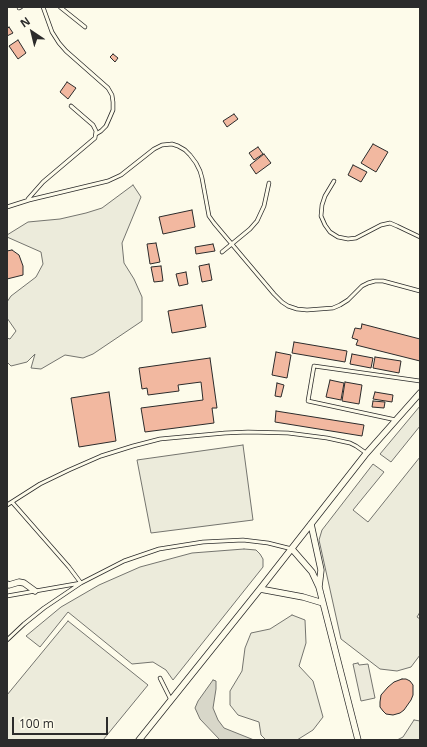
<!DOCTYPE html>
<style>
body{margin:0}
#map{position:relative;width:427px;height:747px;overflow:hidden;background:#fdfbea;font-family:"Open Sans",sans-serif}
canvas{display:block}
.frame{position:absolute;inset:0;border:8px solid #2b2b2b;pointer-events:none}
.north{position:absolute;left:12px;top:12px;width:40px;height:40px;-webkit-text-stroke:3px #fdfbea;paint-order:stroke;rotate:325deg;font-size:11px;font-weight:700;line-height:16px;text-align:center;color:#2b2b2b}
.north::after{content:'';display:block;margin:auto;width:14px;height:18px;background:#2b2b2b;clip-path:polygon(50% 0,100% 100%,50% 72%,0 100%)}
.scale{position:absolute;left:12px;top:717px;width:96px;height:18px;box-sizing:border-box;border:2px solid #2b2b2b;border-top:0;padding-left:5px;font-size:12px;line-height:14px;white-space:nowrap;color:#2b2b2b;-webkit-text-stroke:3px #fdfbea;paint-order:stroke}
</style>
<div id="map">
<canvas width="427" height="747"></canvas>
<div class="frame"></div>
<div class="north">N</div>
<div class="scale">100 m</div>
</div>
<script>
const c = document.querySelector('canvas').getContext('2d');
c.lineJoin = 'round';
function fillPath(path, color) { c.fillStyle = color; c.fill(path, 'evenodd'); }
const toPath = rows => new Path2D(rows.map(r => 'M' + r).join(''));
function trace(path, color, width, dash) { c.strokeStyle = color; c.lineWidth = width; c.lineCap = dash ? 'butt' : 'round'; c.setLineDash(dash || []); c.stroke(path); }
const green = toPath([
 [133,185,141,197,122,243,124,263,134,279,142,297,142,321,93,354,83,358,65,355,41,369,31,368,35,354,27,362,11,366,7,362,7,338,10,339,16,331,7,318,7,302,11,296,36,277,43,264,41,252,7,237,7,235,28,222,60,219,86,213,102,208,133,185],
 [420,406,420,426,391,462,380,454,420,406],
 [243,445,253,520,151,533,137,460,243,445],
 [420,457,420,612,417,617,420,619,420,655,411,667,397,671,380,669,341,639,319,540,322,530,373,464,384,472,353,510,368,522,420,457],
 [244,549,256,550,260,554,263,559,263,567,173,680,166,670,153,662,132,664,68,612,40,647,26,636,61,607,99,585,140,567,192,553,244,549],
 [292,615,305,620,306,643,299,666,313,681,323,717,313,730,297,740,266,740,261,735,259,722,238,715,230,705,230,691,242,671,245,648,251,633,270,629,292,615],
 [68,621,148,685,103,740,7,740,7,695,68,621],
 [414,720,420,721,420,740,397,740,403,737,414,720]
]);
const parking = toPath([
 [358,663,359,665,368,664,375,698,361,701,353,664,358,663]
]);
const water = toPath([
 [213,680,216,681,216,689,213,708,218,720,224,728,254,740,220,740,200,719,195,708,198,701,213,680]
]);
const building = toPath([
 [9,27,13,33,7,36,7,29,9,27],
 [18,40,26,53,18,59,9,46,18,40],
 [113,54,118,58,115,62,110,57,113,54],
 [67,82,76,88,68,99,60,92,67,82],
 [234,114,238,119,227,127,223,121,234,114],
 [373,144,388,152,376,172,361,163,373,144],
 [258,147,263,154,254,160,249,153,258,147],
 [264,154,271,163,256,174,250,165,264,154],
 [353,165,367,172,361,182,348,175,353,165],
 [192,210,195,227,163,234,159,217,192,210],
 [156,243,160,262,150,264,147,244,156,243],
 [213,244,215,251,196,254,195,247,213,244],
 [12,250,19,255,23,266,23,275,7,279,7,251,12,250],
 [209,264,212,280,202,282,199,266,209,264],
 [161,266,163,281,154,282,151,267,161,266],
 [186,272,188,284,179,286,176,274,186,272],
 [202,305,206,327,172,333,168,311,202,305],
 [362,324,420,339,420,361,356,345,358,340,352,338,355,328,361,329,362,324],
 [294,342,347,351,345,362,292,353,294,342],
 [276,352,291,355,287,378,272,375,276,352],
 [352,354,373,358,371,368,350,364,352,354],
 [375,357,401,361,399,373,373,368,375,357],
 [210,358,217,408,212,408,214,423,145,432,141,408,203,400,201,382,178,385,179,391,148,395,147,388,142,389,139,368,210,358],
 [330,380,344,383,341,400,326,397,330,380],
 [345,382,362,385,359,404,342,401,345,382],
 [277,383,284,385,281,397,275,396,277,383],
 [109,392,116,441,79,447,71,398,109,392],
 [375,392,393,395,392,402,373,399,375,392],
 [373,401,385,402,384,408,372,407,373,401],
 [276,411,364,425,362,436,275,422,276,411],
 [402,679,406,679,410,681,413,685,413,695,411,700,404,710,400,713,393,715,386,714,383,711,380,707,380,702,381,695,388,687,394,682,402,679]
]);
const lane = toPath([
 [43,7,52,32,59,43,66,51,108,88,112,95,113,102,113,110,110,117,106,126,101,131,96,134],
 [60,7,85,27],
 [19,8,21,7],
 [334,181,325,196,322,205,321,216,325,225,330,232,338,237,348,239,356,238,381,225,390,223,397,226,420,237],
 [28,199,43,182,95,138,96,131,93,125,71,106],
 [7,207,29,200,108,181,121,175,154,149,162,145,172,144,178,146,185,150,190,155,196,163,200,171,202,178,209,216,214,223,274,294,282,302,288,306,297,309,307,310,333,308,340,305,348,300,362,286,368,283,375,281,383,281,420,291],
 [222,252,250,229,257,221,264,206,269,183],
 [396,420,308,401,314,366,420,381],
 [7,505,40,484,69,470,101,456,133,446,160,439,225,433,248,432,288,433,327,438,350,443,356,446,366,453],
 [7,596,81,583,69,567,12,502],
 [7,640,24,624,44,608,81,583,124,561,159,549,203,542,243,540,268,543,292,549],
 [160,678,171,700]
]);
const street = toPath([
 [311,524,321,570,319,587],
 [292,549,312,572,319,587,358,740],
 [7,584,9,585,19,582,24,583,35,591],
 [260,589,303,597,323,603],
 [139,740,260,589,365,455,420,393]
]);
fillPath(green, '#ecebdb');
trace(green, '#74746e', 1);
fillPath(parking, '#eceadb');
trace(parking, '#74746e', 1);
fillPath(water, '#d8d7c9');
trace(water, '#74746e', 1);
fillPath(building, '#f2b8a0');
trace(building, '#2b2b2b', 1);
trace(lane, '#2b2b2b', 4.5);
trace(street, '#2b2b2b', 7);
trace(lane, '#fdfbea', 3);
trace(street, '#fdfbea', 5.5);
</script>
